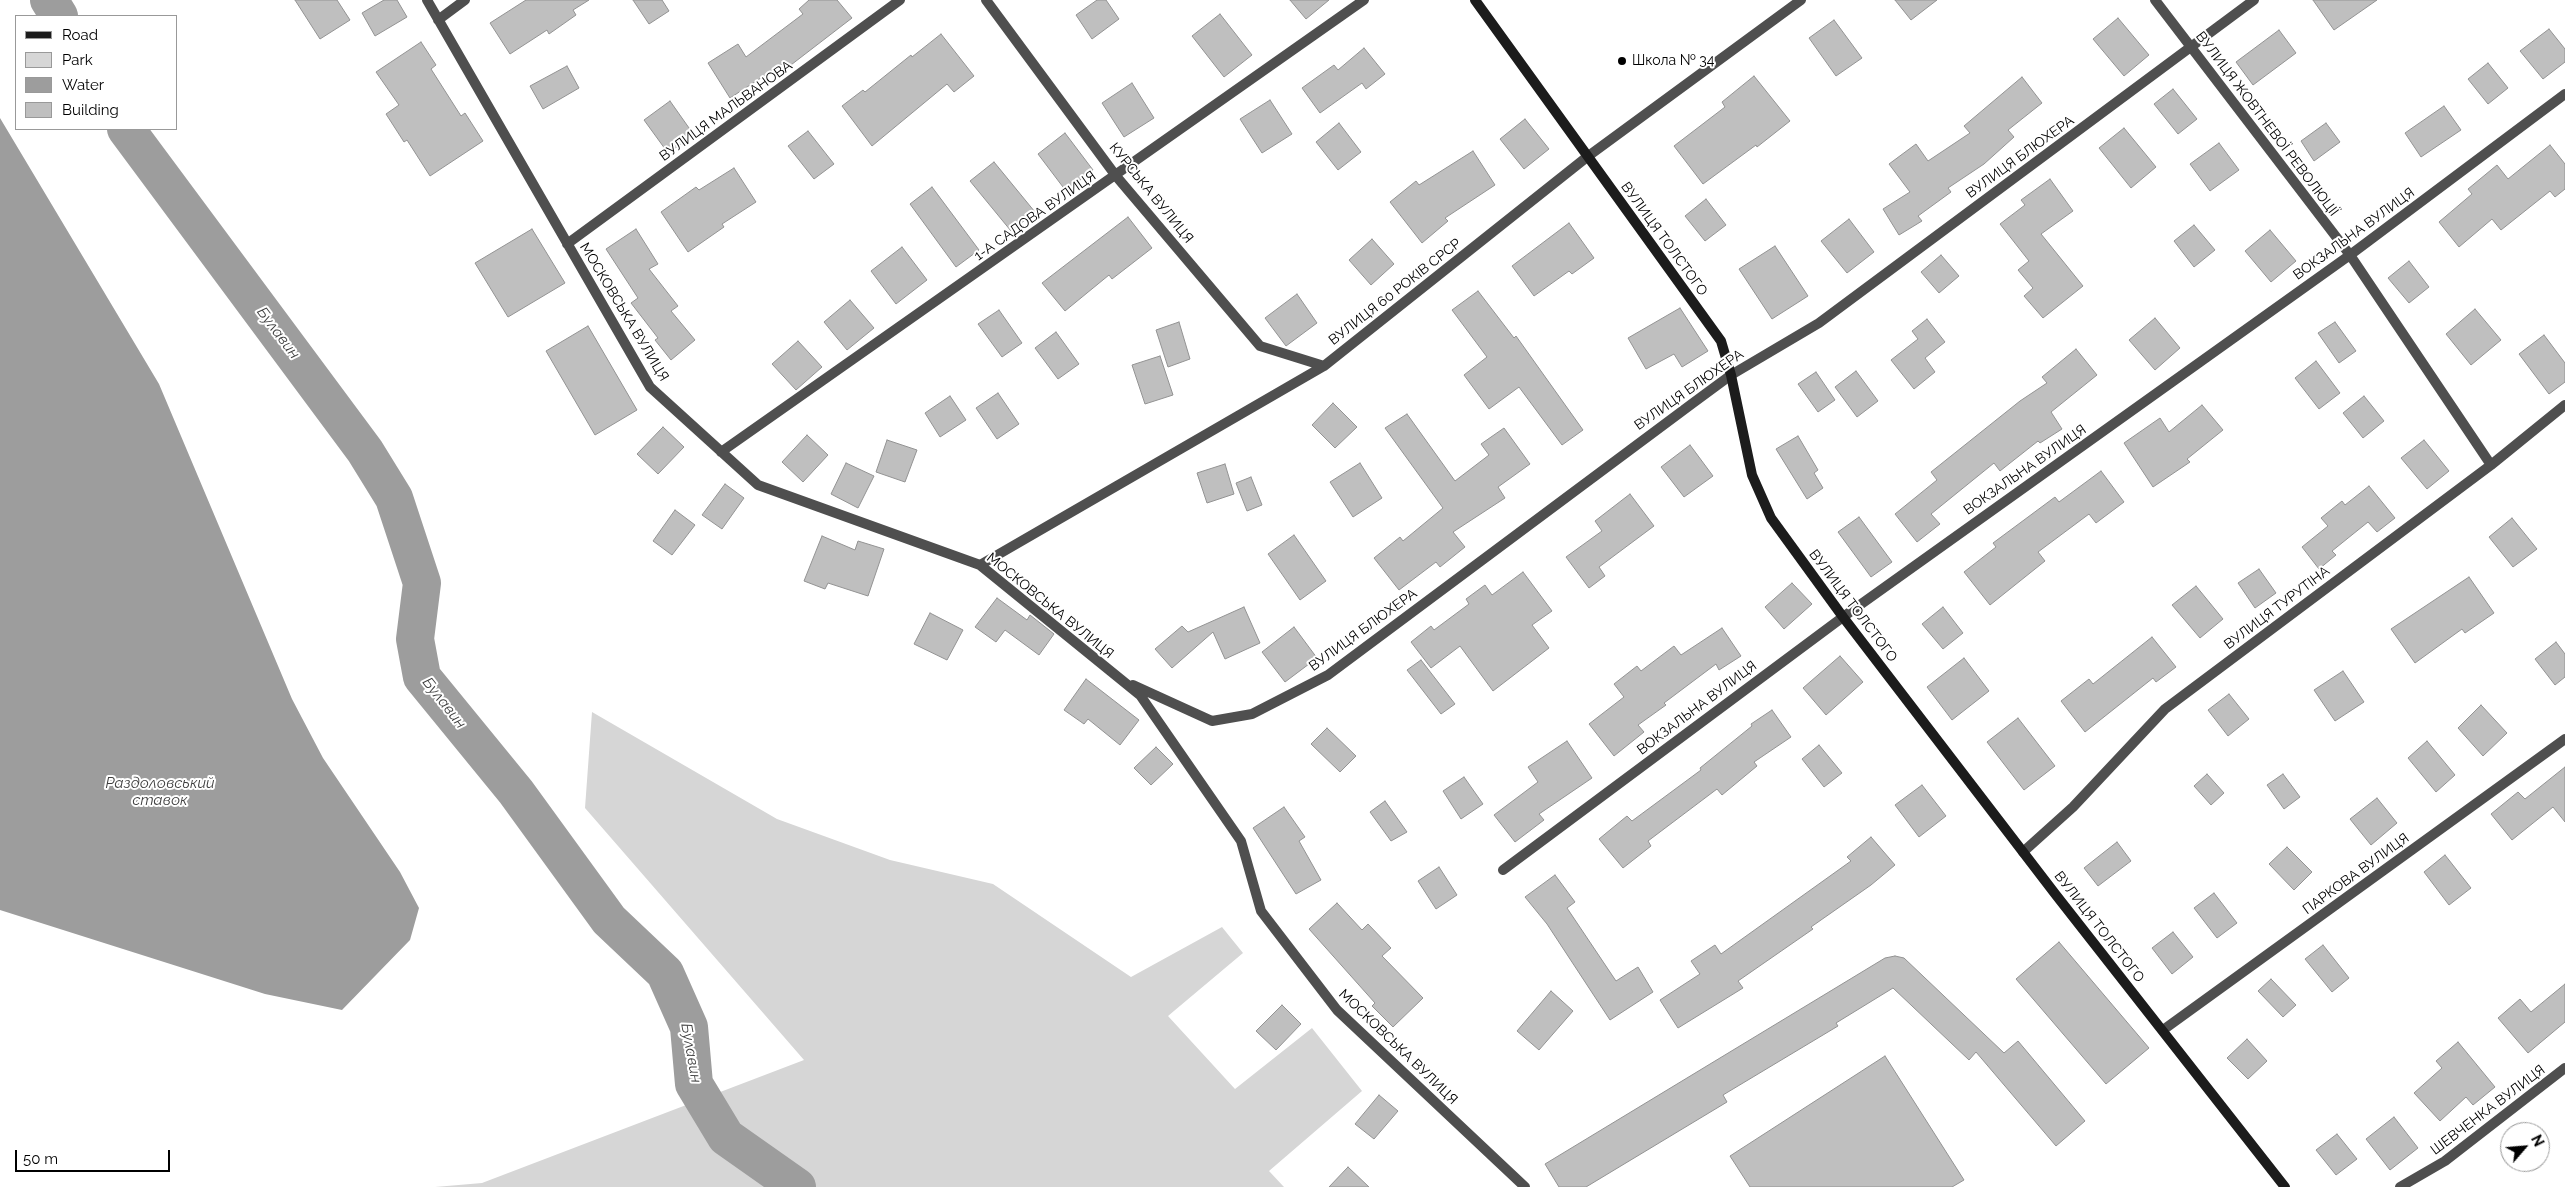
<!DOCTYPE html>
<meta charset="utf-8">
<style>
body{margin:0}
#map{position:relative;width:2565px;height:1187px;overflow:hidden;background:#fff;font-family:Raleway,sans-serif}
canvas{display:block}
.legend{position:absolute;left:15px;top:15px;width:162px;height:115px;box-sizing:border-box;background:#fff;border:1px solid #999;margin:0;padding:6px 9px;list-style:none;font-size:15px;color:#000}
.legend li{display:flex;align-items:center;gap:10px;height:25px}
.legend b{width:25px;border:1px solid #999}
.north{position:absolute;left:2500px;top:1122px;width:50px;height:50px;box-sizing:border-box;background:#fff;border:1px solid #999;border-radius:50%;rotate:63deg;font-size:14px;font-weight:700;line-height:20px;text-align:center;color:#000}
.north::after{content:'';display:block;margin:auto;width:18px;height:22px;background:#000;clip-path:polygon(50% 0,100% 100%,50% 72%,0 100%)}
.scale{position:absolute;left:15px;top:1150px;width:155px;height:22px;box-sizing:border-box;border:2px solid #000;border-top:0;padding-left:6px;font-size:15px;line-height:18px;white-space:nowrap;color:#000;-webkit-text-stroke:4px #fff;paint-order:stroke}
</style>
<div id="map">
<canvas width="2565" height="1187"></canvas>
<ul class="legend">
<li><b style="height:6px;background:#1c1c1c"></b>Road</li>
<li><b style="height:14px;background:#d6d6d6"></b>Park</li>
<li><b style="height:14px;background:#9d9d9d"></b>Water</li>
<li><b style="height:14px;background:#bfbfbf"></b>Building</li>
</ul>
<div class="north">N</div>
<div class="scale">50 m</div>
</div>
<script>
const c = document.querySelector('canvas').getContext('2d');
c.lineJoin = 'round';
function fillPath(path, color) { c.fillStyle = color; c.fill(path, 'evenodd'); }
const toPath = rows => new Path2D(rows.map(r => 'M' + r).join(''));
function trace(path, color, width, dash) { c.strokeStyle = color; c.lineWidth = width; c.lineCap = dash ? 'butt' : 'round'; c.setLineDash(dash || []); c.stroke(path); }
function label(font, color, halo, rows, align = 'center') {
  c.font = font + ' Raleway,sans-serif'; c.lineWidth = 4; c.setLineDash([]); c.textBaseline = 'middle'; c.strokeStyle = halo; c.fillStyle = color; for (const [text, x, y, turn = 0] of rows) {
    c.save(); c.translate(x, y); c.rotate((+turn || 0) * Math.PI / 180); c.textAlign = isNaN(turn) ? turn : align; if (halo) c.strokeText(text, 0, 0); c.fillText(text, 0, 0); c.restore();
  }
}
const green = toPath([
 [592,712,777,819,890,860,993,884,1131,977,1222,927,1243,953,1168,1016,1235,1089,1312,1028,1362,1091,1269,1171,1284,1187,435,1187,482,1183,804,1060,585,808]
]);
const water = toPath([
 [0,118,159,384,292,699,323,758,400,872,419,908,410,940,342,1010,265,994,0,910]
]);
const river = toPath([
 [49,0,59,16],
 [126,129,365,451,394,498,422,583,415,639,422,677,516,792,609,920,665,973,689,1027,694,1084,726,1137,797,1187]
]);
const building = toPath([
 [295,0,337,0,350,20,320,39,295,0],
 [384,0,397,0,407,17,375,36,362,13,384,0],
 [526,0,589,0,573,10,576,15,549,34,547,30,510,54,490,23,526,0],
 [633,0,662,0,669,11,649,24,633,0],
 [809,0,837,0,852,18,787,68,784,63,730,98,708,63,738,44,746,57,803,14,799,9,809,0],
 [1097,0,1106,0,1119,19,1092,39,1076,15,1097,0],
 [1290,0,1329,0,1306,19,1290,0],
 [1895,0,1937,0,1911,20,1895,0],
 [2313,0,2377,0,2334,30,2313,0],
 [1220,14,1252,55,1224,77,1192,36,1220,14],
 [2118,18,2149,55,2124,76,2093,39,2118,18],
 [1834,20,1862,58,1836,76,1809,38,1834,20],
 [2549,29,2565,49,2565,62,2543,79,2520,51,2549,29],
 [2279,30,2296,53,2253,85,2236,62,2279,30],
 [941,34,974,76,954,92,947,84,872,146,842,106,863,90,865,92,911,55,912,57,941,34],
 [421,42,436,65,431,69,461,116,465,113,483,141,430,176,407,140,404,142,386,114,399,105,376,72,421,42],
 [1364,48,1385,74,1366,89,1362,83,1320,113,1302,88,1334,65,1338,70,1364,48],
 [2488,63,2508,88,2488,104,2468,79,2488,63],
 [567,66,579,88,543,109,530,86,567,66],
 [1754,76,1790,121,1757,147,1756,145,1703,184,1674,146,1725,107,1722,102,1754,76],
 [2022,77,2042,103,2008,130,2014,137,1984,164,1948,188,1951,192,1918,216,1922,221,1899,235,1883,209,1910,192,1889,164,1916,144,1928,161,1970,133,1964,126,2022,77],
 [1132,83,1154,118,1124,137,1102,103,1132,83],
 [2173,89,2197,119,2178,134,2154,104,2173,89],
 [1270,100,1292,134,1262,153,1240,119,1270,100],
 [670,101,694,135,668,153,644,120,670,101],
 [2444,106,2461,130,2421,157,2405,133,2444,106],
 [1525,119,1549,149,1524,169,1500,139,1525,119],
 [1339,123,1361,152,1338,170,1316,142,1339,123],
 [2326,123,2340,142,2314,161,2301,141,2326,123],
 [2124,128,2156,167,2131,188,2099,148,2124,128],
 [808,131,834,164,814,179,788,146,808,131],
 [1065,133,1093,170,1066,191,1038,154,1065,133],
 [2219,143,2239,170,2210,191,2190,164,2219,143],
 [2550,145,2565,164,2565,189,2555,197,2550,191,2501,230,2492,219,2459,247,2439,222,2472,194,2468,189,2497,165,2508,179,2550,145],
 [1473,151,1495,185,1445,218,1448,221,1422,243,1390,202,1416,181,1419,185,1473,151],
 [994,162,1035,212,1011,231,970,181,994,162],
 [734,168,756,202,722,224,724,227,688,252,661,212,696,187,699,190,734,168],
 [2050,179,2073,211,2041,234,2083,286,2043,318,2024,296,2033,288,2018,270,2029,261,2000,224,2025,205,2021,200,2050,179],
 [932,187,979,250,956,267,910,204,932,187],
 [1706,199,1726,225,1705,241,1685,216,1706,199],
 [1128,217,1152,248,1112,279,1109,275,1065,311,1042,283,1128,217],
 [1849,219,1874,252,1847,273,1821,241,1849,219],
 [1569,223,1594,258,1572,274,1569,271,1534,296,1512,266,1569,223],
 [2194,225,2215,250,2194,267,2174,241,2194,225],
 [532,229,565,283,508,317,475,263,532,229],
 [636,229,658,264,649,269,678,306,671,311,695,340,671,360,655,340,658,338,631,303,638,298,606,249,636,229],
 [2270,230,2296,261,2271,282,2245,251,2270,230],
 [1372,239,1394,264,1371,285,1349,260,1372,239],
 [1775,246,1808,296,1772,319,1739,269,1775,246],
 [902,247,927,280,896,304,871,271,902,247],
 [1941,255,1959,276,1939,293,1921,272,1941,255],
 [2409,261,2429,287,2409,303,2388,278,2409,261],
 [1478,291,1514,338,1516,336,1583,430,1562,445,1519,387,1489,409,1464,375,1487,357,1452,310,1478,291],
 [1297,294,1317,323,1286,346,1265,318,1297,294],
 [850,300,874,328,847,350,824,322,850,300],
 [1680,308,1708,351,1682,367,1674,354,1646,369,1628,338,1680,308],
 [2475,309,2501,340,2471,365,2446,334,2475,309],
 [999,310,1022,343,1002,357,978,324,999,310],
 [2155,318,2180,348,2155,370,2129,340,2155,318],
 [1927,319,1945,342,1925,358,1935,372,1914,389,1891,360,1918,339,1912,331,1927,319],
 [1179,322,1190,359,1168,367,1156,330,1179,322],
 [2335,322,2356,351,2339,363,2318,333,2335,322],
 [588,326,637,410,595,435,546,351,588,326],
 [1056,332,1079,364,1058,379,1035,348,1056,332],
 [2544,335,2565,363,2565,382,2549,394,2519,354,2544,335],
 [798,341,822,367,796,390,772,364,798,341],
 [2076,349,2097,375,2051,412,2062,429,2040,443,2038,441,2000,471,1994,463,1931,514,1940,524,1917,542,1895,514,1937,480,1931,472,2020,401,2047,383,2042,377,2076,349],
 [1160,356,1173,395,1145,404,1132,365,1160,356],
 [2316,361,2340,393,2319,409,2295,378,2316,361],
 [1856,371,1878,401,1857,417,1835,387,1856,371],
 [1816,372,1835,400,1818,412,1798,384,1816,372],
 [998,393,1019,424,997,439,976,408,998,393],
 [950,396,966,420,940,437,925,413,950,396],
 [2364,396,2384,421,2363,438,2343,413,2364,396],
 [1333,403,1357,427,1335,448,1312,425,1333,403],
 [2202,405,2223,430,2187,459,2190,462,2153,487,2124,443,2160,418,2169,432,2202,405],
 [1407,414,1455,481,1489,455,1481,444,1504,428,1530,464,1498,487,1505,498,1453,532,1465,547,1440,567,1436,562,1399,590,1374,558,1400,537,1403,541,1443,508,1385,428,1407,414],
 [663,427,684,447,658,474,637,454,663,427],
 [807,435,828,455,803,482,782,462,807,435],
 [1798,436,1818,470,1814,473,1823,488,1807,499,1776,449,1798,436],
 [887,440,917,450,905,482,876,472,887,440],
 [2424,440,2449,471,2427,489,2401,458,2424,440],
 [1690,445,1713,476,1684,497,1661,467,1690,445],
 [846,463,874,476,858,508,831,494,846,463],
 [1360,463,1382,498,1353,517,1330,482,1360,463],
 [1225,464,1234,494,1207,503,1197,473,1225,464],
 [2101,471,2124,502,2096,523,2089,514,2038,552,2045,561,1990,605,1964,572,1996,547,1993,543,2055,497,2059,502,2101,471],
 [1251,477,1262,505,1247,511,1236,483,1251,477],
 [725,484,744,498,722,529,702,515,725,484],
 [2369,486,2395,518,2377,532,2368,522,2332,551,2336,555,2319,569,2302,547,2328,526,2321,518,2342,501,2345,505,2369,486],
 [1630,494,1654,526,1599,567,1605,576,1589,588,1566,557,1602,531,1595,521,1630,494],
 [675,510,695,525,672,555,653,541,675,510],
 [1859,517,1892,562,1871,577,1838,532,1859,517],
 [2512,518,2537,549,2513,567,2489,537,2512,518],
 [1294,535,1326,581,1300,600,1268,554,1294,535],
 [822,536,855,550,858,541,884,549,868,596,828,583,825,589,804,581,822,536],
 [2259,569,2276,593,2255,608,2238,583,2259,569],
 [1523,572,1552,611,1532,625,1549,648,1493,691,1460,646,1431,668,1411,642,1431,626,1434,630,1469,604,1466,599,1485,585,1492,595,1523,572],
 [2469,577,2494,613,2465,633,2462,629,2415,663,2391,629,2469,577],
 [1792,583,1812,604,1784,629,1765,607,1792,583],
 [2196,586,2223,619,2200,638,2172,605,2196,586],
 [997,598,1027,620,1030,615,1054,634,1039,655,1005,630,996,642,975,627,997,598],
 [1244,607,1260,643,1225,659,1213,632,1172,668,1155,649,1182,626,1188,632,1244,607],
 [1943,607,1963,633,1943,649,1922,624,1943,607],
 [930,613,963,630,947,660,914,644,930,613],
 [1294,627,1317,658,1285,682,1262,652,1294,627],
 [1722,628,1741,656,1719,670,1716,664,1664,703,1666,705,1638,725,1644,732,1614,756,1589,724,1624,697,1614,684,1637,666,1641,671,1674,646,1681,655,1722,628],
 [2152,637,2176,667,2156,682,2153,678,2085,732,2061,701,2089,679,2093,684,2152,637],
 [2556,642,2565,654,2565,677,2555,685,2535,659,2556,642],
 [1840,656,1863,682,1826,715,1803,688,1840,656],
 [1964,658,1989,691,1952,720,1927,687,1964,658],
 [1421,660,1455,704,1441,714,1407,670,1421,660],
 [2343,671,2364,702,2335,721,2314,690,2343,671],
 [1086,679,1139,720,1120,745,1088,719,1084,724,1064,710,1086,679],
 [2229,694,2249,719,2228,736,2208,710,2229,694],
 [2481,705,2507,733,2483,756,2458,728,2481,705],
 [1772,710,1791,737,1754,762,1757,766,1722,795,1717,789,1648,841,1651,846,1623,868,1599,839,1627,816,1632,821,1701,770,1700,768,1752,726,1751,724,1772,710],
 [2018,718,2055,766,2024,790,1987,742,2018,718],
 [1327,728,1356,756,1340,772,1311,744,1327,728],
 [1567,741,1592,778,1539,814,1544,820,1515,842,1494,815,1538,782,1528,767,1567,741],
 [2427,741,2455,775,2436,792,2408,758,2427,741],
 [1819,745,1842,773,1824,787,1802,759,1819,745],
 [1156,747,1173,764,1151,785,1134,768,1156,747],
 [2565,767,2565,822,2553,807,2512,840,2491,814,2518,792,2525,799,2565,767],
 [2207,774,2224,793,2211,805,2194,786,2207,774],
 [2283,774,2300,797,2284,809,2267,785,2283,774],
 [1464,777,1483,804,1461,819,1443,791,1464,777],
 [1922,785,1946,816,1919,837,1895,805,1922,785],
 [2377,798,2397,823,2371,845,2350,819,2377,798],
 [1385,801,1407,832,1391,841,1370,812,1385,801],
 [1284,807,1305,837,1299,841,1321,880,1296,894,1253,828,1284,807],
 [1871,837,1895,865,1871,885,1811,927,1813,929,1738,981,1743,988,1678,1028,1660,1000,1700,974,1691,961,1715,945,1721,954,1851,861,1847,857,1871,837],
 [2117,842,2131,861,2098,886,2084,868,2117,842],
 [2287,847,2312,872,2294,890,2269,864,2287,847],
 [2445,855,2471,888,2449,905,2424,872,2445,855],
 [1439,867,1457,895,1436,909,1418,881,1439,867],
 [1555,875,1575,902,1567,908,1616,981,1638,967,1653,992,1610,1020,1547,924,1525,897,1555,875],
 [2214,893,2237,923,2217,938,2194,908,2214,893],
 [1337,903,1362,930,1368,924,1391,948,1382,956,1423,998,1393,1027,1372,1006,1375,1003,1309,929,1337,903],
 [2173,932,2193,957,2172,974,2152,948,2173,932],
 [2059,942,2149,1048,2106,1084,2016,979,2059,942],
 [2323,945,2349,978,2332,992,2305,959,2323,945],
 [1895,956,1904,958,2004,1053,2018,1041,2085,1121,2056,1146,1976,1052,1969,1060,1893,988,1836,1023,1838,1026,1723,1095,1727,1102,1586,1187,1559,1187,1545,1164,1885,958,1895,956],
 [2271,979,2296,1005,2283,1017,2258,991,2271,979],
 [2565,984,2565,1022,2528,1053,2498,1018,2520,999,2531,1012,2565,984],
 [1551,991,1573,1011,1539,1050,1517,1031,1551,991],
 [1282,1005,1301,1024,1276,1050,1256,1031,1282,1005],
 [2247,1039,2267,1061,2248,1079,2227,1058,2247,1039],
 [2458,1042,2495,1087,2473,1105,2466,1097,2440,1121,2414,1093,2442,1068,2436,1061,2458,1042],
 [1885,1056,1964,1180,1952,1187,1750,1187,1730,1156,1885,1056],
 [1379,1095,1398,1111,1374,1139,1355,1124,1379,1095],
 [2394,1117,2418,1148,2390,1170,2366,1139,2394,1117],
 [2337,1134,2357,1159,2336,1175,2316,1150,2337,1134],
 [1348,1167,1369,1187,1329,1187,1348,1167]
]);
const street = toPath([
 [427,0,650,387,758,485,980,565,1140,695,1241,841,1261,911,1337,1010,1525,1187],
 [986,0,1116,176,1260,346,1324,366],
 [2155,0,2350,255,2491,465],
 [438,20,465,0],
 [567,244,900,0],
 [721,452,1364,0],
 [980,565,1324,366,1587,157,1801,0],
 [1133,685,1212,721,1252,714,1328,675,1693,403,1731,375,1819,323,2254,0],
 [2023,852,2073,807,2165,709,2491,465,2565,405],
 [1503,870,1843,617,2350,255,2565,94],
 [2163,1030,2565,739],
 [2400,1187,2445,1161,2565,1068]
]);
const secondary = toPath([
 [1475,0,1721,341,1731,375,1752,475,1771,518,1843,617,2056,895,2285,1187]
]);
const markers = [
 [1622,61,5,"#000"]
];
const poiNames = [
 ["Школа № 34",1632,61]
];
const streetNames = [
 ["ВУЛИЦЯ МАЛЬВАНОВА",726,111,-36],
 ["ВУЛИЦЯ ЖОВТНЕВОЇ РЕВОЛЮЦІЇ",2267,124,53],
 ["ВУЛИЦЯ БЛЮХЕРА",2020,157,-36],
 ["КУРСЬКА ВУЛИЦЯ",1151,193,51],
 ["1-А САДОВА ВУЛИЦЯ",1035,216,-35],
 ["ВОКЗАЛЬНА ВУЛИЦЯ",2354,234,-36],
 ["ВУЛИЦЯ ТОЛСТОГО",1664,239,54],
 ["ВУЛИЦЯ 60 РОКІВ СРСР",1395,292,-38],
 ["МОСКОВСЬКА ВУЛИЦЯ",624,312,59],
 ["ВУЛИЦЯ БЛЮХЕРА",1689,390,-35],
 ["ВОКЗАЛЬНА ВУЛИЦЯ",2025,470,-35],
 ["МОСКОВСЬКА ВУЛИЦЯ",1050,606,39],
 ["ВУЛИЦЯ ТОЛСТОГО",1853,606,53],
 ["ВУЛИЦЯ ТУРУТІНА",2277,608,-37],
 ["ВУЛИЦЯ БЛЮХЕРА",1363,630,-36],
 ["ВОКЗАЛЬНА ВУЛИЦЯ",1697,708,-37],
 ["ПАРКОВА ВУЛИЦЯ",2356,874,-36],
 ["ВУЛИЦЯ ТОЛСТОГО",2099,927,52],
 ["МОСКОВСЬКА ВУЛИЦЯ",1398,1047,44],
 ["ШЕВЧЕНКА ВУЛИЦЯ",2488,1110,-37]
];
const waterNames = [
 ["Булавин",278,333,53],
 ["Булавин",444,703,52],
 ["Раздоловський",160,783],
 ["ставок",160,800],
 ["Булавин",691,1053,80]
];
fillPath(green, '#d6d6d6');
fillPath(water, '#9d9d9d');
trace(river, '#9d9d9d', 38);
fillPath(building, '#bfbfbf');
trace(building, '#939393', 1);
trace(street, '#4f4f4f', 10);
trace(secondary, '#1c1c1c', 10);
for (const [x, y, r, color] of markers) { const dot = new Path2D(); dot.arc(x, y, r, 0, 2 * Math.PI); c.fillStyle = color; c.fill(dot); trace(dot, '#fff', 2); }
label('14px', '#000', '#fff', poiNames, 'left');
label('14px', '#000', '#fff', streetNames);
label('italic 15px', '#3e3e3e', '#fff', waterNames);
</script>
